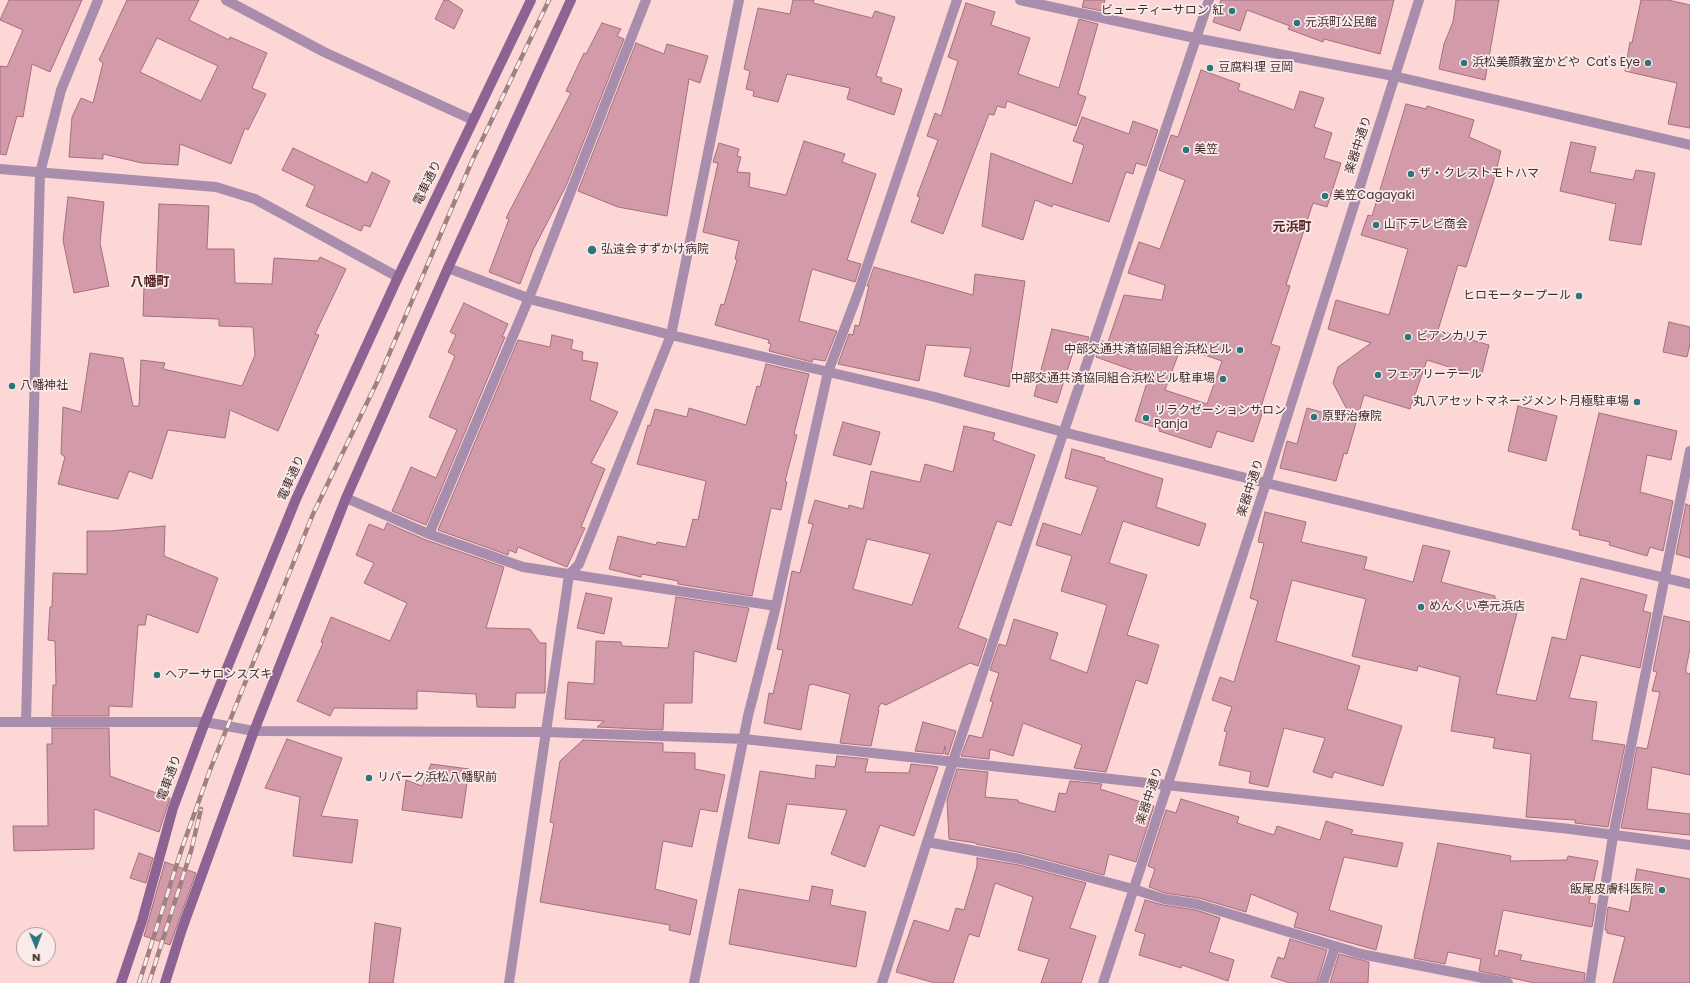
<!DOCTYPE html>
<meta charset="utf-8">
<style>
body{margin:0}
#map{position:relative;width:1690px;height:983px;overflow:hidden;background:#fcd7d5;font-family:Poppins,sans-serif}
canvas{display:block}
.north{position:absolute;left:16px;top:927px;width:40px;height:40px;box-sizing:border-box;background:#f8ebea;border:1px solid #b19f9e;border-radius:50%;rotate:179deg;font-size:11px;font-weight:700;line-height:16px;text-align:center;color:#462e2d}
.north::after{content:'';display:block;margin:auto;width:14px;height:18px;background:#2c757b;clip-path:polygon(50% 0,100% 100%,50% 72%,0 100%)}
</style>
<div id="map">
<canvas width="1690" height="983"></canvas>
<div class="north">N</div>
</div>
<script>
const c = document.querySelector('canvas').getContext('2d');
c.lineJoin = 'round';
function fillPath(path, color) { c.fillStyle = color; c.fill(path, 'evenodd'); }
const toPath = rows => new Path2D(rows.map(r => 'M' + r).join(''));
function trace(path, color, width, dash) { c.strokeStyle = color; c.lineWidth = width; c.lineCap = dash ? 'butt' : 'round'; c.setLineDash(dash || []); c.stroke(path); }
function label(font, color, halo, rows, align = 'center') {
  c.font = font + ' Poppins,"Noto Sans JP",sans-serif'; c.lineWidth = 3.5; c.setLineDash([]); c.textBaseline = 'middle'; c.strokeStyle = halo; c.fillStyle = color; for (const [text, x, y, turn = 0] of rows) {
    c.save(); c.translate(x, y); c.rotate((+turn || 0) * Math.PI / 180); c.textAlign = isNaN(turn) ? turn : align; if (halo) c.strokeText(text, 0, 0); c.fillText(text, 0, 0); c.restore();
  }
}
const building = toPath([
 [9,0,82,0,50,72,32,64,23,117,17,116,6,155,0,154,0,66,7,67,23,30,0,20,9,0],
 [127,0,199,0,189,20,229,40,230,37,267,53,252,88,266,94,248,130,245,128,231,164,180,144,178,165,142,163,103,154,103,159,69,157,72,117,81,98,93,103,103,63,99,60,127,0],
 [157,38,218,66,201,101,140,72,157,38],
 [444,0,448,0,463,10,454,29,435,19,444,0],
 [793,0,814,0,813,3,872,18,875,11,895,17,876,76,882,78,881,82,902,89,894,115,847,99,850,88,787,74,778,102,753,96,754,91,746,89,750,71,744,69,758,8,790,14,793,0],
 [1084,0,1105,0,1102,11,1082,7,1084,0],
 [1221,0,1394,0,1380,54,1324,39,1323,42,1288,29,1290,26,1247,10,1240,31,1213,22,1221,0],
 [1456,0,1499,0,1485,80,1439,69,1444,44,1453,22,1456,0],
 [1641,0,1668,0,1690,5,1690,128,1668,124,1677,83,1625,71,1630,42,1632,43,1641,0],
 [966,3,995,12,991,25,1030,38,1018,74,1059,88,1079,19,1098,24,1078,94,1086,97,1076,126,1007,101,1005,108,997,106,994,115,989,114,943,234,911,222,920,197,917,196,938,140,927,136,935,113,941,116,958,61,948,57,966,3],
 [602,23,621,29,617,36,624,39,566,186,533,250,520,284,489,272,509,219,506,218,571,93,566,91,584,53,586,54,602,23],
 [636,43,664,54,667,44,708,56,700,83,689,79,667,216,618,207,578,191,636,43],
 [1201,70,1240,84,1238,90,1294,110,1300,91,1324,98,1314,127,1332,133,1324,158,1341,163,1327,207,1313,203,1286,285,1290,286,1271,344,1280,347,1260,410,1263,411,1253,442,1217,431,1211,448,1159,431,1160,429,1135,421,1149,376,1096,357,1101,341,1108,342,1124,295,1162,300,1165,285,1128,273,1139,242,1160,249,1185,180,1159,170,1171,135,1178,137,1201,70],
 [1181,347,1222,361,1207,404,1165,390,1181,347],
 [1406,104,1426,109,1427,106,1474,120,1469,137,1501,151,1493,183,1466,267,1458,265,1438,330,1489,345,1481,377,1427,360,1410,409,1364,395,1347,454,1344,453,1336,481,1280,468,1287,441,1297,444,1307,408,1353,421,1333,383,1338,367,1371,343,1328,329,1336,300,1389,315,1408,249,1361,235,1368,215,1372,216,1406,104],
 [1082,117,1129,134,1133,121,1158,130,1146,166,1136,163,1133,174,1126,172,1109,222,1053,204,1052,207,1035,200,1023,240,982,226,991,153,1072,184,1084,145,1073,141,1082,117],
 [804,141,845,154,842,162,876,174,847,260,861,264,855,282,812,269,799,321,837,331,825,361,813,359,812,362,769,351,771,344,768,343,769,340,715,325,721,304,724,305,737,260,735,259,739,241,703,232,718,163,713,162,719,143,739,149,737,156,741,157,737,172,750,173,749,187,786,195,804,141],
 [1571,142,1596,147,1590,172,1633,180,1636,170,1655,173,1641,245,1609,240,1616,204,1560,191,1571,142],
 [293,148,367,183,372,172,390,181,370,227,364,225,361,231,306,206,315,186,282,170,293,148],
 [68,197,104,202,100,243,109,286,74,293,63,240,68,197],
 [159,204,209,206,207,249,234,249,235,283,272,284,274,258,318,261,320,257,346,269,315,334,319,335,278,431,230,410,225,438,168,430,152,479,129,471,118,499,58,484,65,457,61,454,63,407,81,412,90,353,123,358,133,406,139,406,141,360,165,363,163,369,242,386,255,355,253,327,219,326,219,319,143,316,144,286,151,286,152,278,156,278,159,204],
 [874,267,973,295,975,274,1025,281,1009,387,964,376,971,348,926,345,919,381,838,364,849,334,853,335,855,325,859,326,869,286,867,286,874,267],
 [464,303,508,324,502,337,505,337,426,525,392,511,411,467,436,478,457,430,429,417,455,356,448,352,456,335,450,332,464,303],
 [1669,322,1690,327,1690,344,1687,357,1663,352,1669,322],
 [1052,329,1089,337,1083,353,1074,349,1057,403,1034,396,1052,329],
 [552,335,573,340,571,349,583,352,582,360,598,363,590,400,618,412,591,463,605,469,581,527,585,528,567,567,518,547,516,553,509,550,508,555,438,530,518,340,550,347,552,335],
 [766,364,809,374,794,434,797,435,785,481,787,482,781,510,771,508,752,596,678,584,678,581,642,574,641,577,609,569,618,536,656,545,657,542,686,547,693,519,698,520,706,481,637,464,648,425,650,426,655,409,687,417,689,408,746,425,757,386,760,387,766,364],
 [1518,406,1557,416,1546,461,1508,451,1518,406],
 [1599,413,1677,431,1671,460,1647,455,1640,492,1673,501,1663,551,1650,547,1647,556,1609,545,1610,542,1579,535,1580,531,1572,529,1599,413],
 [843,422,880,432,871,465,833,455,843,422],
 [964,426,995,433,993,440,1035,455,1011,526,997,521,958,628,987,639,978,666,970,663,886,705,881,703,878,709,879,710,871,746,840,743,850,694,812,684,811,685,809,685,801,730,764,723,769,693,773,694,783,650,777,649,792,571,800,573,813,524,808,523,815,500,848,509,849,505,863,509,871,471,920,482,925,464,953,472,964,426],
 [867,539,930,554,912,605,853,589,867,539],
 [1072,449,1105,458,1104,460,1163,479,1156,507,1206,524,1199,546,1123,521,1109,563,1147,575,1127,635,1159,645,1147,684,1136,680,1106,772,1074,768,1082,745,1023,723,1013,756,990,749,989,759,961,756,969,735,982,738,993,702,990,701,999,673,990,670,999,644,1006,646,1014,619,1058,633,1050,659,1087,673,1107,605,1061,591,1072,556,1036,545,1043,523,1081,535,1098,487,1065,478,1072,449],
 [1686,504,1690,506,1690,558,1676,554,1686,504],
 [1265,512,1306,522,1301,542,1367,557,1364,569,1413,582,1423,545,1450,551,1441,582,1495,596,1495,599,1519,605,1496,694,1536,701,1552,637,1566,640,1581,578,1647,595,1643,611,1651,613,1640,668,1581,655,1569,698,1597,702,1592,740,1625,745,1608,827,1575,823,1575,820,1526,817,1531,754,1493,748,1495,738,1451,731,1460,677,1418,666,1417,671,1352,656,1366,599,1292,580,1276,641,1360,666,1347,709,1402,726,1383,786,1334,772,1332,778,1313,772,1325,738,1284,728,1268,787,1249,783,1251,772,1219,765,1227,732,1224,731,1232,707,1212,700,1220,677,1234,682,1258,601,1250,598,1264,543,1258,542,1265,512],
 [387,523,426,540,504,567,486,628,530,629,540,643,546,643,545,693,516,693,515,708,477,707,476,694,417,691,417,709,334,708,330,716,297,701,323,643,321,642,331,617,390,641,407,603,364,583,374,563,356,555,369,524,384,530,387,523],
 [165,526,164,556,218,578,198,633,147,614,145,625,138,625,132,707,109,706,109,716,52,716,53,685,56,685,55,641,48,640,50,607,52,607,53,573,87,574,87,531,110,531,165,526],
 [586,593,612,598,604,634,577,628,586,593],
 [676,597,749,608,736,662,694,651,692,703,664,703,663,730,597,727,604,721,565,719,568,682,594,684,596,641,621,642,622,646,668,648,676,597],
 [1664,616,1690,622,1690,649,1686,668,1686,673,1690,674,1690,775,1652,767,1647,809,1690,814,1690,835,1621,828,1637,747,1647,749,1660,692,1652,691,1657,672,1653,671,1664,616],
 [923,722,956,731,948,755,945,754,945,746,943,754,915,751,923,722],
 [52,728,109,728,110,776,170,798,159,832,94,809,94,849,14,851,13,826,48,826,47,744,52,744,52,728],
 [287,739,342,758,321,816,358,820,352,863,293,856,300,797,265,788,287,739],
 [583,740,663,743,663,752,695,753,695,769,725,775,717,812,700,809,692,847,663,841,655,889,697,900,690,935,669,930,670,925,540,902,554,823,550,822,560,761,583,740],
 [837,756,868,759,865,772,909,773,911,764,938,767,914,836,880,825,865,867,831,854,847,810,787,804,779,844,748,838,760,771,815,779,816,765,835,767,837,756],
 [431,764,469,769,462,818,402,810,406,780,422,786,431,764],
 [957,769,988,772,985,797,1018,800,1018,802,1055,812,1059,793,1066,794,1070,781,1102,784,1100,789,1154,806,1136,862,1109,854,1104,875,1022,853,976,844,976,843,949,839,947,800,957,769],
 [1181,799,1239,817,1237,823,1274,835,1277,826,1320,840,1326,821,1353,830,1351,834,1403,843,1397,867,1344,857,1329,910,1382,926,1376,950,1294,927,1298,913,1251,894,1246,912,1199,898,1165,893,1149,887,1155,869,1148,866,1166,810,1176,813,1181,799],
 [1438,843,1511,856,1510,861,1567,860,1568,856,1598,861,1589,903,1596,904,1592,927,1503,910,1494,955,1498,956,1499,950,1522,955,1520,960,1585,973,1584,983,1535,983,1479,971,1481,959,1448,952,1445,964,1414,958,1438,843],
 [139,853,153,858,146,883,130,878,139,853],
 [977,858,1019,865,1086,883,1070,928,1096,936,1081,983,1041,983,1049,959,1018,950,1033,897,995,883,979,937,969,934,953,983,935,983,896,972,914,920,949,931,956,908,964,910,977,866,977,858],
 [165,862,196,873,170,945,144,936,165,862],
 [1637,869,1690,879,1690,983,1613,983,1625,937,1607,933,1607,930,1605,930,1608,907,1629,912,1637,869],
 [812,886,833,890,830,905,866,912,856,967,729,944,739,889,809,901,812,886],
 [1145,900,1163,905,1196,910,1220,918,1209,952,1234,960,1228,981,1182,965,1181,968,1139,955,1145,934,1135,931,1145,900],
 [375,923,401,928,393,983,369,983,375,923],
 [1290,939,1327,950,1317,983,1290,983,1271,977,1278,957,1284,959,1290,939],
 [1339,954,1369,962,1368,983,1330,983,1339,954]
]);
const street = toPath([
 [226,0,324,52,473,120],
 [1020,0,1195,38,1394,76,1690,145],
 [0,169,216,187,255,199,398,277],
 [448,268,533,300,671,335,935,397,1063,432,1266,483,1690,584],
 [346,498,429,534,523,567,776,606],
 [429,534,529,298,646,0],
 [0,722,205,722,254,731,546,732,744,739,1570,829,1690,845],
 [26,722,40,173,61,90,98,0],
 [927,842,1020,859,1133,889,1164,899,1197,904,1361,954,1508,983],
 [509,983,569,575,579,564,671,335,739,0],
 [694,983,748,716,776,606,828,372,858,293,957,0],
 [882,983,953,761,1209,0],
 [1103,983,1266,483,1419,0],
 [1323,983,1335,947],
 [1590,983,1613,836,1690,451]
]);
const secondary = toPath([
 [121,983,142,921,173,808,205,722,296,499,398,277,531,0],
 [165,983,182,929,254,731,346,498,448,268,571,0]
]);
const rail = toPath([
 [139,983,182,848,210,770,313,514,378,380,472,161,549,0],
 [149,983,191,851,201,809]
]);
const markers = [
 [1232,11,4,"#2c757b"],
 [1297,23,4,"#2c757b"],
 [1464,63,4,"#2c757b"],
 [1648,63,4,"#2c757b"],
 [1210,68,4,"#2c757b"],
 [1186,150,4,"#2c757b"],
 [1411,174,4,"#2c757b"],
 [1325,196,4,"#2c757b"],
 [1376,225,4,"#2c757b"],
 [592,250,5,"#2c757b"],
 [1579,296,4,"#2c757b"],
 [1408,337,4,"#2c757b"],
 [1240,350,4,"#2c757b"],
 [1378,375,4,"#2c757b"],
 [1223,379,4,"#2c757b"],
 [12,386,4,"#2c757b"],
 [1637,402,4,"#2c757b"],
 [1314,417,4,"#2c757b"],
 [1146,418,4,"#2c757b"],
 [1421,607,4,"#2c757b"],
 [157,675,4,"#2c757b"],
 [369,778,4,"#2c757b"],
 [1662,890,4,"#2c757b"]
];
const poiNames = [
 ["ビューティーサロン 紅",1224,11,"right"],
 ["元浜町公民館",1305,23],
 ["浜松美顔教室かどや",1472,63],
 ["Cat's Eye",1640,63,"right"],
 ["豆腐料理 豆岡",1218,68],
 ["美笠",1194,150],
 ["ザ・クレストモトハマ",1419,174],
 ["美笠Cagayaki",1333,196],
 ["山下テレビ商会",1384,225],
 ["弘遠会すずかけ病院",601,250],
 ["ヒロモータープール",1571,296,"right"],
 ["ビアンカリテ",1416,337],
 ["中部交通共済協同組合浜松ビル",1232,350,"right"],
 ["フェアリーテール",1386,375],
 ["中部交通共済協同組合浜松ビル駐車場",1215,379,"right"],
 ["八幡神社",20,386],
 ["丸八アセットマネージメント月極駐車場",1629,402,"right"],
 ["リラクゼーションサロン",1154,411],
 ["Panja",1154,425],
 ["原野治療院",1322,417],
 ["めんくい亭元浜店",1429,607],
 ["ヘアーサロンスズキ",165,675],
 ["リパーク浜松八幡駅前",377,778],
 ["飯尾皮膚科医院",1654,890,"right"]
];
const streetNames = [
 ["楽器中通り",1359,145,-72],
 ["電車通り",428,183,-64],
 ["電車通り",292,478,-66],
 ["楽器中通り",1251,488,-72],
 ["電車通り",170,778,-70],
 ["楽器中通り",1150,796,-72]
];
const neighbourhoodNames = [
 ["元浜町",1292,228],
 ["八幡町",150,283]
];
fillPath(building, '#d39aa9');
trace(building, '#a46f7d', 1);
trace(street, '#a98dad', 10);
trace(secondary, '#8c6393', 10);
trace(rail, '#a08180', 4.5);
trace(rail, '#f8ebea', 3, [9]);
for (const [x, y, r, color] of markers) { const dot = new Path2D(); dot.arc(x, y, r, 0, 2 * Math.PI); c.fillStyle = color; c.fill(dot); trace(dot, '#f8ebea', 1.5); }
label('12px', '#462e2d', '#f8ebea', poiNames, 'left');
label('12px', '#462e2d', '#f8ebea', streetNames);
label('bold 13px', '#542524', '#f8ebea', neighbourhoodNames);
</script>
